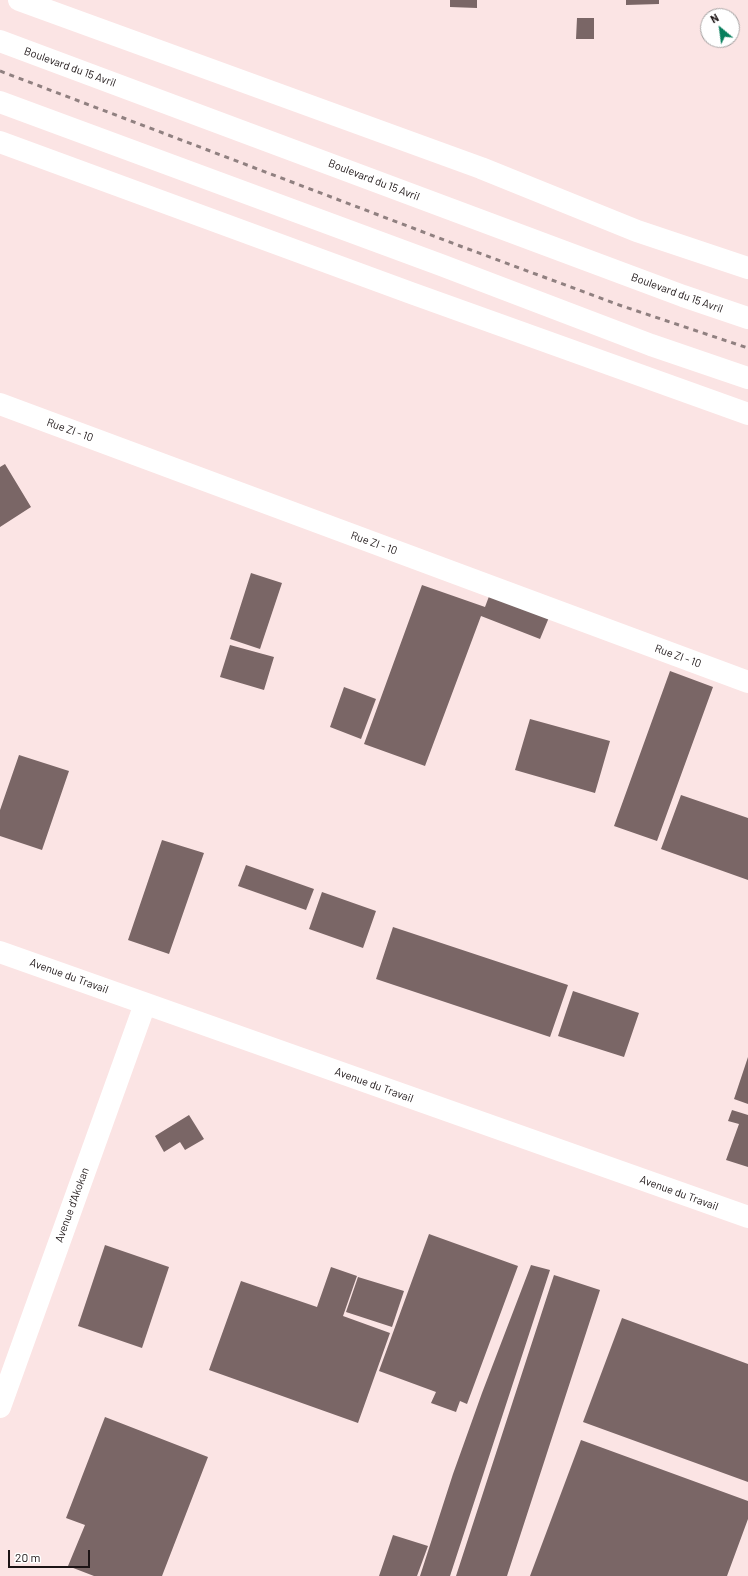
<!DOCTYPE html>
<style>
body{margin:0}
#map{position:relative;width:748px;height:1576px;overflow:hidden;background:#fbe4e4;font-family:Barlow,sans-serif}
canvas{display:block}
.north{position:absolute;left:700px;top:8px;width:40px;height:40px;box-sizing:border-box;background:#fff;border:1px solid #a4a1a1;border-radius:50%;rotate:331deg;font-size:11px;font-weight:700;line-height:16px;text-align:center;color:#1c1415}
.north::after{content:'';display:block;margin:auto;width:14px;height:18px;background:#077e5c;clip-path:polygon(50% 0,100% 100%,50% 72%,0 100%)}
.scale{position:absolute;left:8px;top:1550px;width:82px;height:18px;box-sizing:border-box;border:2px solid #1c1415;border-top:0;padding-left:5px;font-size:12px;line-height:14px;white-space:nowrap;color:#1c1415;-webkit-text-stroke:3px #fff;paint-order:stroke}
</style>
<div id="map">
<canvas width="748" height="1576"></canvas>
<div class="north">N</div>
<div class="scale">20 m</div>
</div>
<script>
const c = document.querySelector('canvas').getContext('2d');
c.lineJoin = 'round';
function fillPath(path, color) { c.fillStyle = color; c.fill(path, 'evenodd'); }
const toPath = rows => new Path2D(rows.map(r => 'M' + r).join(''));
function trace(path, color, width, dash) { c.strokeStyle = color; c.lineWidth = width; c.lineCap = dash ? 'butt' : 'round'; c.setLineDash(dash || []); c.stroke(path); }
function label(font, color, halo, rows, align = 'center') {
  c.font = font + ' Barlow,sans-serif'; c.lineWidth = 4; c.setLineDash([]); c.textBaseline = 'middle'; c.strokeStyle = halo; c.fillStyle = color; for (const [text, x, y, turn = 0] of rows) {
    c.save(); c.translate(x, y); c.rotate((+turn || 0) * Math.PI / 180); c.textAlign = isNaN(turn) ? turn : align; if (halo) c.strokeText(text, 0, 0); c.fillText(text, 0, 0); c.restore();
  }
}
const building = toPath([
 [450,0,477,0,477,8,450,7],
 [626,0,659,0,659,4,626,5],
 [577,18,594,18,594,39,576,39],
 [5,464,31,507,0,527,0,467],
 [251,573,282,583,260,649,230,639],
 [422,585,485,607,491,591,550,615,540,639,481,616,425,766,364,744],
 [230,645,274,657,264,690,220,677],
 [670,671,713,687,657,841,614,826],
 [344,687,376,699,361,739,330,727],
 [530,719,610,741,595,793,515,770],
 [19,755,69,771,42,850,0,836,0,810],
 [681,795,748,818,748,880,661,849],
 [162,840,204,853,169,954,128,940],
 [246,865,314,889,306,910,238,886],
 [322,892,376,911,363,948,309,929],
 [393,927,568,985,550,1037,376,979],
 [573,991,639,1013,624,1057,558,1036],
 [748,1057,748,1104,734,1099],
 [732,1110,748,1115,748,1167,726,1160,739,1124,728,1121],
 [189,1115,204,1139,185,1150,180,1142,164,1152,155,1136],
 [429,1234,518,1266,467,1404,460,1401,456,1412,431,1403,436,1392,379,1371],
 [105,1245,169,1267,142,1348,78,1326],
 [531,1265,550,1270,450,1576,420,1576,453,1474,482,1393],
 [331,1267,357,1276,343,1316,390,1333,358,1423,209,1370,241,1281,317,1307],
 [554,1275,600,1290,507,1576,456,1576],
 [358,1277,404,1291,392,1327,346,1312],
 [622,1318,748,1364,748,1482,583,1422],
 [105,1417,208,1457,162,1576,94,1576,68,1566,85,1525,66,1518],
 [581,1440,748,1501,748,1519,727,1576,530,1576],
 [393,1535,428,1546,417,1576,379,1576]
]);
const minor = toPath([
 [0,404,748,682],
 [0,952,748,1217],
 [0,1407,145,1004]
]);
const major = toPath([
 [19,0,481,168,637,231,748,268],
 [0,142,411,293,748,414]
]);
const highway = toPath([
 [0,41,683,296,748,318],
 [0,102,441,265,651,345,748,378]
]);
const rail = toPath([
 [0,71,460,246,622,306,748,348]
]);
const streetNames = [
 ["Boulevard du 15 Avril",70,67,20],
 ["Boulevard du 15 Avril",374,180,21],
 ["Boulevard du 15 Avril",677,293,20],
 ["Rue ZI - 10",70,430,20],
 ["Rue ZI - 10",374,543,20],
 ["Rue ZI - 10",678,656,20],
 ["Avenue du Travail",69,976,20],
 ["Avenue du Travail",374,1085,20],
 ["Avenue du Travail",679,1193,20],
 ["Avenue d'Akokan",72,1205,-70]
];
fillPath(building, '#7a6666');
trace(minor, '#fff', 22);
trace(major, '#fff', 22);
trace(highway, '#fff', 22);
trace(rail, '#908080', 3, [5, 5]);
label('11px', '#1c1415', '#fff', streetNames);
</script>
